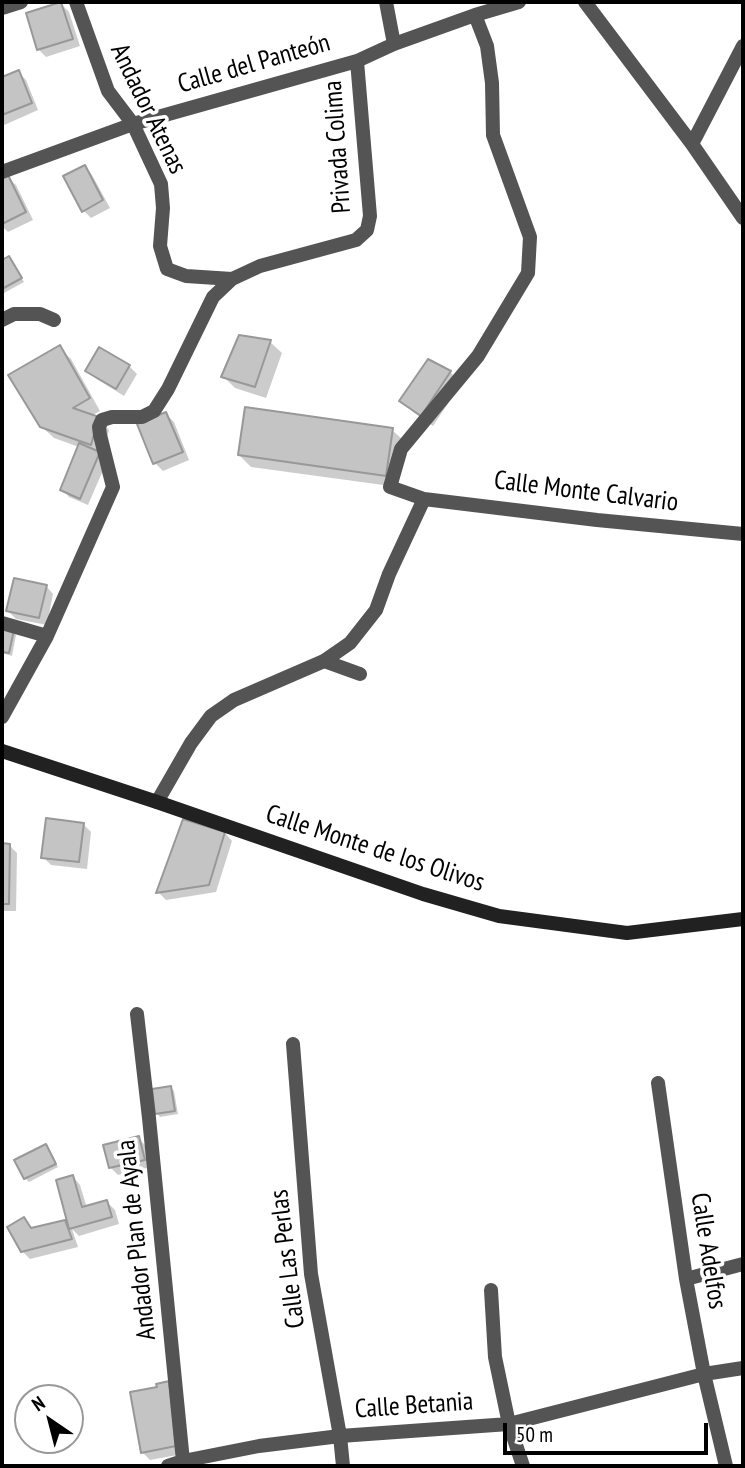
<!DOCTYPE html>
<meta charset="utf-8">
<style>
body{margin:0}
#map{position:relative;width:745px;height:1468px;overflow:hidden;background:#fff;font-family:"PT Sans Narrow",sans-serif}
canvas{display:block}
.frame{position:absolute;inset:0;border:4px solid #000;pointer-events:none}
.north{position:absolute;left:14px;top:1384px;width:70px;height:70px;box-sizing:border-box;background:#fff;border:2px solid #999;border-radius:50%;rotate:325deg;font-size:19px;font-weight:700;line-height:28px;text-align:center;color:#000}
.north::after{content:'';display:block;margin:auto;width:24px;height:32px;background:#000;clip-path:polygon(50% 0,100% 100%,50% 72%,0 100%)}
.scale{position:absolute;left:503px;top:1423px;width:205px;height:32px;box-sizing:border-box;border:4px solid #000;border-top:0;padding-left:9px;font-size:21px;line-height:24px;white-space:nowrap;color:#000;-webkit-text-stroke:5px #fff;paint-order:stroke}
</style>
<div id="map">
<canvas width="745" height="1468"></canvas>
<div class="frame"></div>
<div class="north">N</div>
<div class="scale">50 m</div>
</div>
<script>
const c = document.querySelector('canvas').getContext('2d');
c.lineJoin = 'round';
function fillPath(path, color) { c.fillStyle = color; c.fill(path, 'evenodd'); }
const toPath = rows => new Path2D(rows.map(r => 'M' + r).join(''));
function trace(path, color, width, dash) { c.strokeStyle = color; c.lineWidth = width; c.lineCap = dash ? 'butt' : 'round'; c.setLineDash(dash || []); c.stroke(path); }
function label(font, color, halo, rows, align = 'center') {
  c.font = font + ' "PT Sans Narrow",sans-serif'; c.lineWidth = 7; c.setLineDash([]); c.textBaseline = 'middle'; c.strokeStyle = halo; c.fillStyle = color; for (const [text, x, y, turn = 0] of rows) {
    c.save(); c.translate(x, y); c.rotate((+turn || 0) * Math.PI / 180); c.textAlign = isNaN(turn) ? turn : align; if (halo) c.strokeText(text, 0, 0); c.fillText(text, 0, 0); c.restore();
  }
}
const shadow = toPath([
 [61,4,69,12,80,46,46,57,38,49],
 [18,72,26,80,38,110,2,126,2,79],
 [85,167,92,175,110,208,91,218,83,210],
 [8,178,16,185,33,220,8,232,2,226,2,181],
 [9,258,24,282,4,293,2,291,2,262],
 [270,342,282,353,266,398,235,388,223,376],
 [59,348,71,359,100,411,91,416,98,418,109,430,102,456,107,461,88,505,69,497,62,489,79,447,54,438,41,426],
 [129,366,137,374,124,396,95,378,87,370],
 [450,372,461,384,433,426,413,412,401,400],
 [166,414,174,422,189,460,163,471,155,463],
 [392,430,404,441,398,487,251,467,239,455],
 [46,586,53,594,47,625,16,619,8,611],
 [2,629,13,631,16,635,12,656,2,653],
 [83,824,91,832,87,869,51,865,43,857],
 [225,833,232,841,216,892,166,900,158,892],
 [2,845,9,845,17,853,16,911,2,911],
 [171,1088,174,1091,178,1114,160,1117,157,1113],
 [138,1138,146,1146,151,1167,118,1175,110,1167],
 [46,1146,49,1150,58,1167,29,1182,25,1178],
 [73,1177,80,1185,87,1208,107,1202,115,1210,119,1224,79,1236,72,1229,78,1247,30,1259,22,1251,24,1219,33,1230,65,1222,71,1228],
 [132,1394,183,1454,150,1460,142,1452]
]);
const building = toPath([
 [61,2,73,39,37,50,26,13,61,2],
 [19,70,32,103,2,115,2,77,19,70],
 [85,165,103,200,82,212,63,176,85,165],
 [8,175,26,212,2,224,2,179,8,175],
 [9,256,22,278,2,289,2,260,9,256],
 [239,335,271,340,255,387,221,377,239,335],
 [60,345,90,398,73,408,99,417,91,445,40,427,8,375,60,345],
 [99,347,130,365,116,389,85,371,99,347],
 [428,359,451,371,421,416,399,401,428,359],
 [245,407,393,428,386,476,238,455,245,407],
 [166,412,183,452,153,464,137,424,166,412],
 [79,443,100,452,80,499,60,490,79,443],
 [14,578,47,585,39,618,6,611,14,578],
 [2,627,14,630,9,653,2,652,2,627],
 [46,818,84,823,79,862,41,858,46,818],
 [183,819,225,832,209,885,156,893,183,819],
 [2,843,10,844,9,904,2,904,2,843],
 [171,1086,175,1111,155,1114,152,1089,171,1086],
 [139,1136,145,1160,109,1168,103,1145,139,1136],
 [46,1144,56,1164,24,1179,14,1160,46,1144],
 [73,1175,82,1207,107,1200,112,1217,69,1229,56,1180,73,1175],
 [24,1217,31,1228,65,1220,72,1239,21,1252,7,1227,24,1217],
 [169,1381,176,1446,141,1453,130,1392,157,1387,156,1384,169,1381]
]);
const lane = toPath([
 [324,661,360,674]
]);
const street = toPath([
 [76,2,108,91,133,124,161,184,163,208,160,246,167,269,186,276,232,279],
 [386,2,394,44],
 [585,2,692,144,743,218],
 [2,8,21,2],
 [475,15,487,46,492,83,493,135,530,237,528,273,478,356,401,449,390,487,424,499,597,520,743,534],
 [692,144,743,46],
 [2,172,133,124,357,61,394,44,475,15,519,2],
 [2,320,14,314,40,314,54,320],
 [2,623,47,636],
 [2,717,47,636,113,487,100,435,99,427,102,420,112,417,142,417,154,411,168,389,213,297,232,279,260,266,356,240,367,230,370,216,357,61],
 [157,802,191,743,211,716,234,700,324,661,350,643,376,610,389,574,424,499],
 [137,1014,149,1118,183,1461],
 [293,1044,311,1274,340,1436,343,1466],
 [658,1083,686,1279,704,1374,726,1466],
 [686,1279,743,1264],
 [491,1290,495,1357,509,1424,523,1466],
 [168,1466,183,1461,259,1446,340,1436,509,1424,704,1374,743,1368]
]);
const secondary = toPath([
 [2,751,157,802,423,894,499,916,627,933,743,919]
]);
const streetNames = [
 ["Calle del Panteón",254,64,-16],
 ["Andador Atenas",148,109,64],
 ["Privada Colima",338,147,-94],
 ["Calle Monte Calvario",586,492,7],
 ["Calle Monte de los Olivos",375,849,18],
 ["Andador Plan de Ayala",137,1240,-96],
 ["Calle Adelfos",708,1251,81],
 ["Calle Las Perlas",288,1259,-97],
 ["Calle Betania",414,1406,-4]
];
fillPath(shadow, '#0003');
fillPath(building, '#c4c4c4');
trace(building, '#989898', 2);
trace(lane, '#545454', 14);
trace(street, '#545454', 14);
trace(secondary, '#212121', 14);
label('26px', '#000', '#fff', streetNames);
</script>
